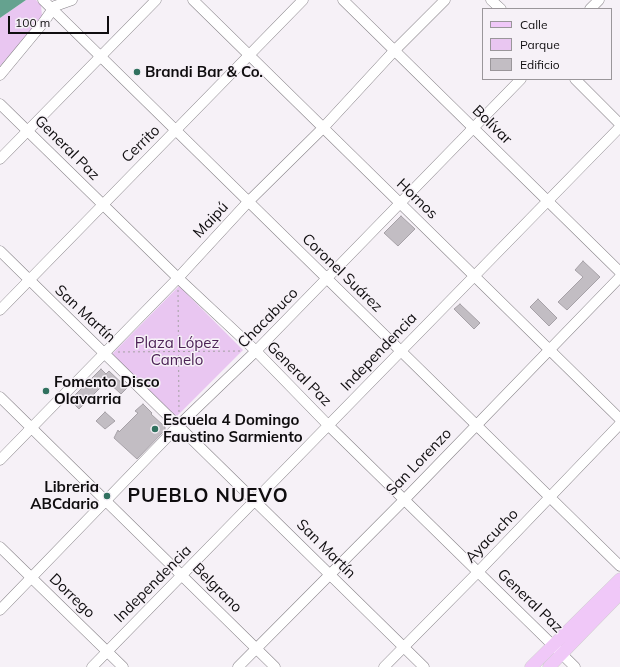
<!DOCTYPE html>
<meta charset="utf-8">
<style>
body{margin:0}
#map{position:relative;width:620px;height:667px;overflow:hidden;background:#f6f1f7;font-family:Mulish,sans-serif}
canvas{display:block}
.legend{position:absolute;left:482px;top:8px;width:130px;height:72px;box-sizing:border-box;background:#f6f1f7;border:1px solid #9a969a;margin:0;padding:5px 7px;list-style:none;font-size:12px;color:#0f0d0f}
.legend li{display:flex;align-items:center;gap:8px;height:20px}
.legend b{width:20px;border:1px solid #9a969a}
.scale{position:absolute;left:8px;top:16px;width:101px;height:18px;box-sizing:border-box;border:2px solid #0f0d0f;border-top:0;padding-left:5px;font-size:12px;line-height:14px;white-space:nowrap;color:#0f0d0f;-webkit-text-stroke:3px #f6f1f7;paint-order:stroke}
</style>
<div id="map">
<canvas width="620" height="667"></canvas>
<ul class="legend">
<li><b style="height:5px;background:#f0c8f8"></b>Calle</li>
<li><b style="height:11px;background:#e9c6f1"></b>Parque</li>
<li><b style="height:11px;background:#c2bdc3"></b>Edificio</li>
</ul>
<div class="scale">100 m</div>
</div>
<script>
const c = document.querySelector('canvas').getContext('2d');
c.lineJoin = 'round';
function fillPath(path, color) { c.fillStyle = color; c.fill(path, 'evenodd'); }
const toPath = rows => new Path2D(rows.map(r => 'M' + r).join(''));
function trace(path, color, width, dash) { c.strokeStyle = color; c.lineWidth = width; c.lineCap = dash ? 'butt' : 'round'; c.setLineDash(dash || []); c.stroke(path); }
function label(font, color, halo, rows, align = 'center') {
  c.font = font + ' Mulish,sans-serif'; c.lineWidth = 3; c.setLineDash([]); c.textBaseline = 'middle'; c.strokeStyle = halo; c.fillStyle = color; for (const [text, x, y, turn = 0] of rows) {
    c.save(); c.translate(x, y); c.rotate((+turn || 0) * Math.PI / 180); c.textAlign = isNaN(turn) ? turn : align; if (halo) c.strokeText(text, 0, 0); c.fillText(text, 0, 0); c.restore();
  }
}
const green = toPath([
 [26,0,36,0,41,5,42,16,39,22,0,66,0,18],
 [179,286,243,350,176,417,112,354]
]);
const water = toPath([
 [0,0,26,0,0,18]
]);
const building = toPath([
 [401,216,415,229,398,246,384,233,401,216],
 [583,261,600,277,567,310,558,302,583,277,575,270,583,261],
 [538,299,557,318,549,326,530,307,538,299],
 [460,304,480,323,474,329,454,309,460,304],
 [101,369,106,374,109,371,127,388,121,394,107,381,79,409,70,400,101,369],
 [143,404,152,413,151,414,165,427,165,430,137,459,114,438,118,430,119,432,138,413,135,411,143,404],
 [105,412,115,421,105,429,96,421,105,412]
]);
const path = toPath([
 [178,290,179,413],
 [118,352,243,351]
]);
const minor = toPath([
 [43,0,620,566],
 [193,0,620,419],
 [343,0,620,272],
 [491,0,501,9],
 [590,9,599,0],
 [0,75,43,23,55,6,72,0],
 [575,79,620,124],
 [0,104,178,278,256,351,329,426,575,667],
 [0,159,156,0],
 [0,251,424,667],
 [0,310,303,0],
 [0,397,275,667],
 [0,460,178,278,248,202,323,128,394,51,445,0],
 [0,547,123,667],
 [0,610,179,425,256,351,521,79],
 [92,667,620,127],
 [238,667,404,500,620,277],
 [384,667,478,572,620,424]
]);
const major = toPath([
 [531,667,620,579],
 [549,667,620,594]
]);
const markers = [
 [137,72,4,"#31715f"],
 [46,391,4,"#31715f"],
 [155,429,4,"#31715f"],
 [107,496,4,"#31715f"]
];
const poiNames = [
 ["Brandi Bar & Co.",145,72],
 ["Fomento Disco",54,382],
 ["Olavarria",54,399],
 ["Escuela 4 Domingo",163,420],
 ["Faustino Sarmiento",163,437],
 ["Libreria",99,487,"right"],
 ["ABCdario",99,504,"right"]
];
const streetNames = [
 ["Bolívar",492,125,44],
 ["Cerrito",141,144,-44],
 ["General Paz",67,148,45],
 ["Hornos",417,199,44],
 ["Maipú",211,220,-47],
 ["Coronel Suárez",342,273,44],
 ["San Martín",85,314,43],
 ["Chacabuco",268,318,-45],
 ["Independencia",379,352,-46],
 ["General Paz",299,374,45],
 ["San Lorenzo",419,462,-46],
 ["Ayacucho",492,536,-46],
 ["San Martín",326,549,45],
 ["Independencia",153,584,-45],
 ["Belgrano",217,588,45],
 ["Dorrego",72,596,44],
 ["General Paz",530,601,44]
];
const parkNames = [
 ["Plaza López",177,343],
 ["Camelo",177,360]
];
const districtNames = [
 ["PUEBLO NUEVO",208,496]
];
fillPath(green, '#e9c6f1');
fillPath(water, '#65a28f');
fillPath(building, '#c2bdc3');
trace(building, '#a6a1a7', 1);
trace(minor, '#878388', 11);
trace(major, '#cfcfcf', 13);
trace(path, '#a5a1a5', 1, [2, 3]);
trace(minor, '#fff', 10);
trace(major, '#f0c8f8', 12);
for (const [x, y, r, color] of markers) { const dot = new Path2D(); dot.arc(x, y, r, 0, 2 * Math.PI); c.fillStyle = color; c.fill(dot); trace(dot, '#f6f1f7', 1.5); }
label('bold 15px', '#0f0d0f', '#f6f1f7', poiNames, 'left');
label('15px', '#0f0d0f', '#f6f1f7', streetNames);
label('15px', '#4c2256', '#f6f1f7', parkNames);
c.letterSpacing = '1px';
label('bold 19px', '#0f0d0f', '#f6f1f7', districtNames);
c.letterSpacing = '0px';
</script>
